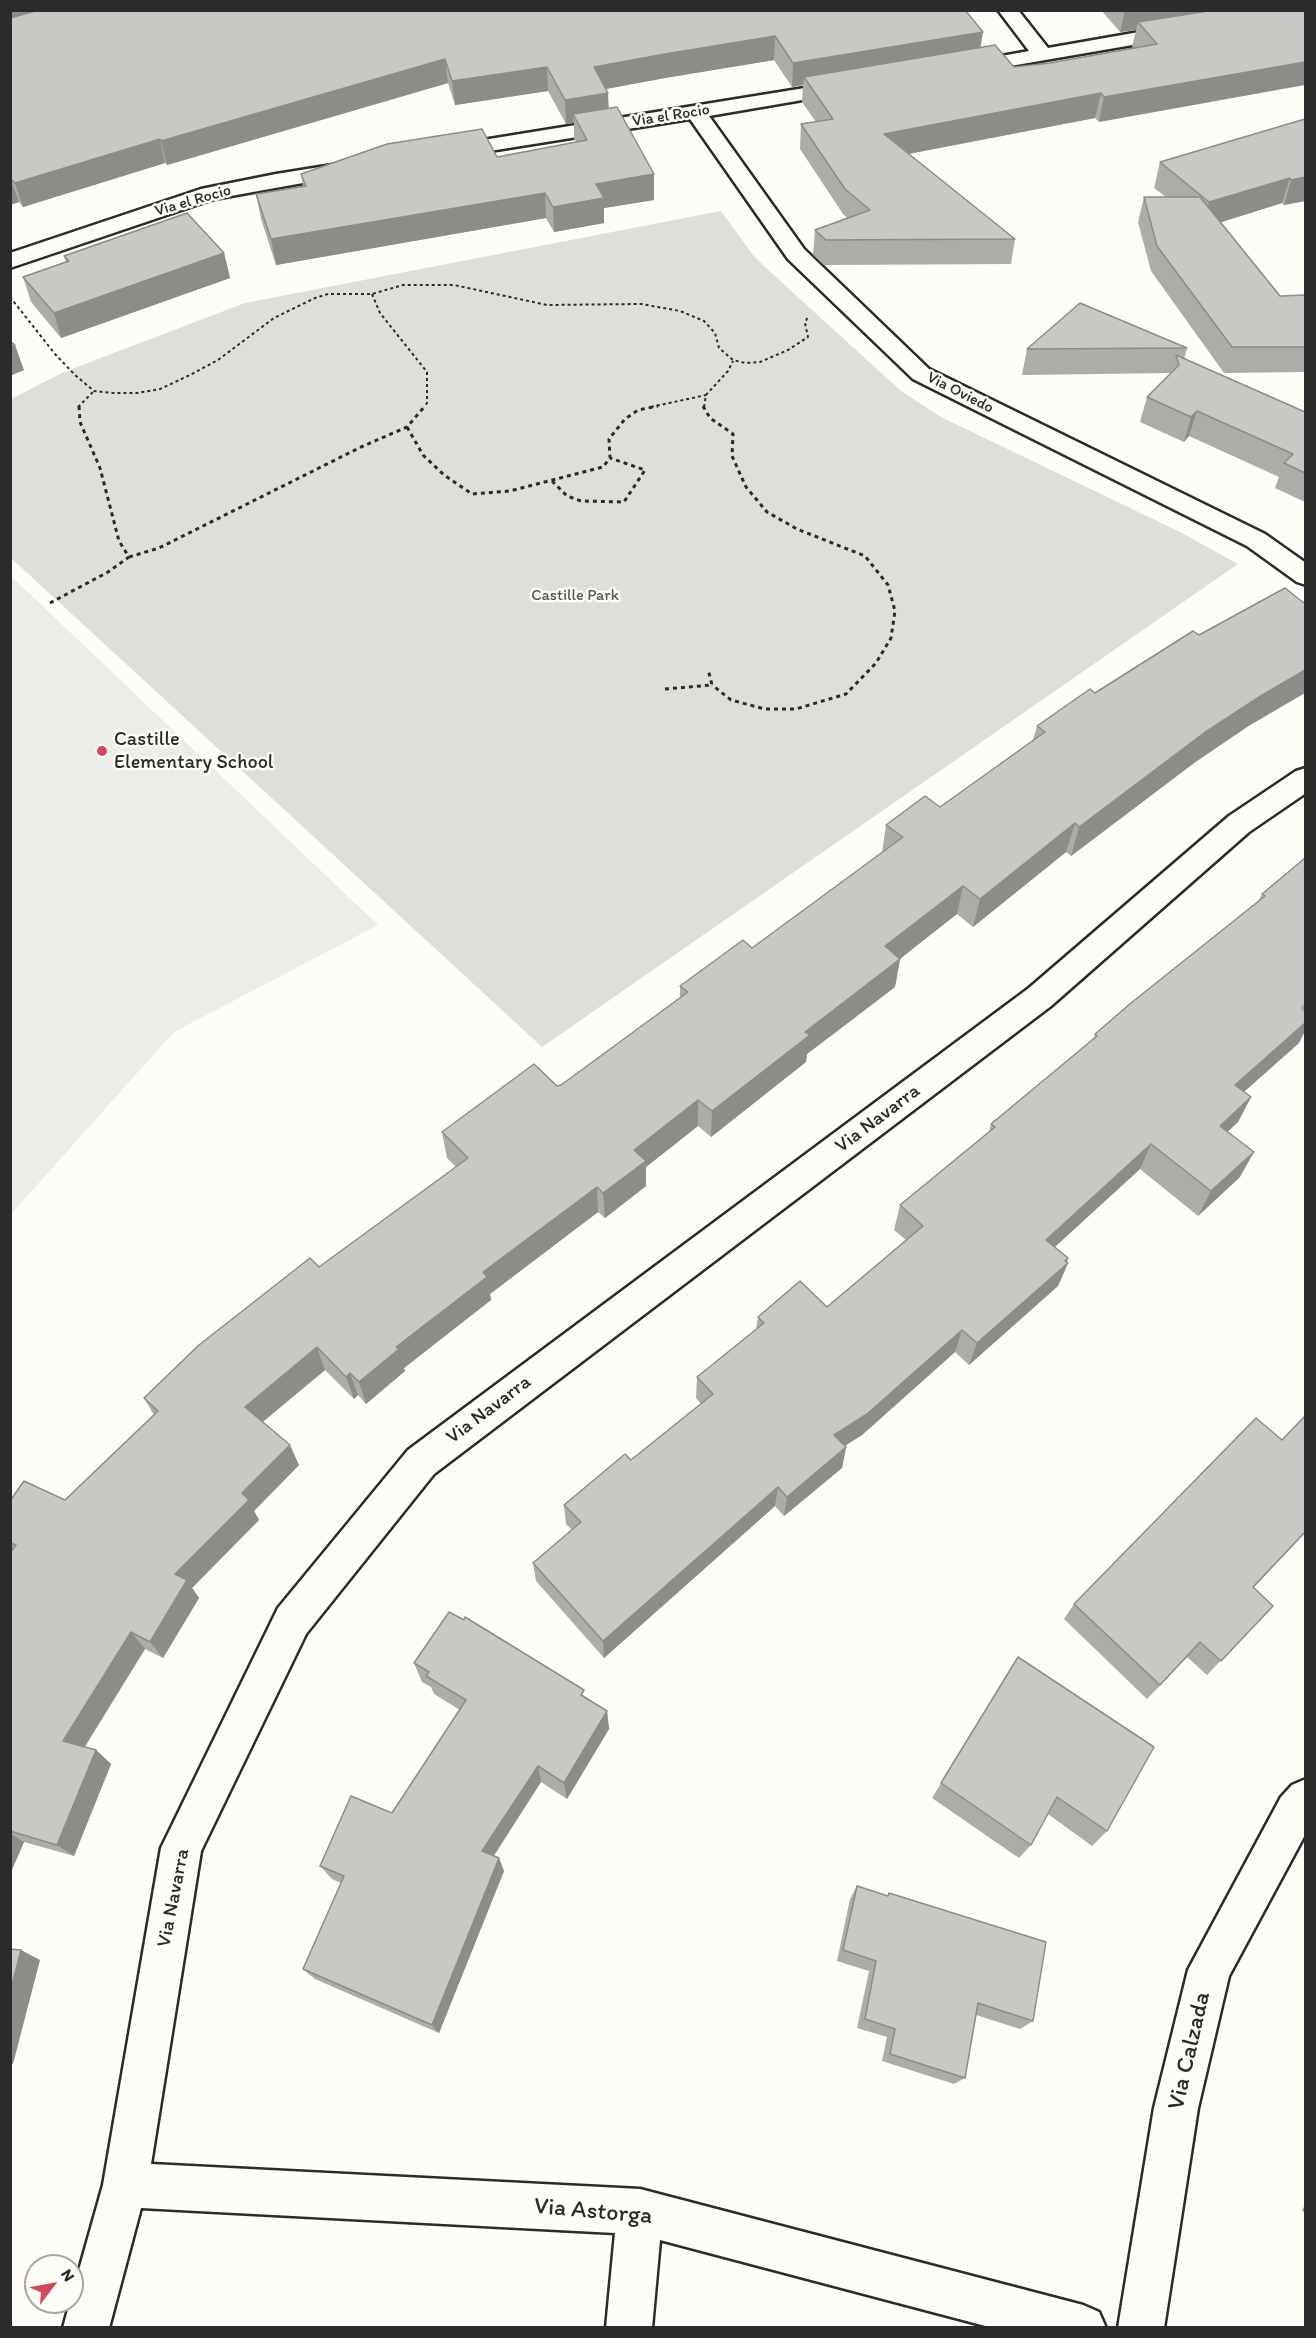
<!DOCTYPE html>
<style>
body{margin:0}
#map{position:relative;width:1316px;height:2338px;overflow:hidden;background:#fdfcf7;font-family:Itim,sans-serif}
canvas{display:block}
.frame{position:absolute;inset:0;border:12px solid #2b2b2b;pointer-events:none}
.north{position:absolute;left:24px;top:2254px;width:60px;height:60px;box-sizing:border-box;background:#fdfcf7;border:2px solid #a9a8a5;border-radius:50%;rotate:58deg;font-size:16px;font-weight:700;line-height:24px;text-align:center;color:#2b2b2b}
.north::after{content:'';display:block;margin:auto;width:21px;height:27px;background:#d1495b;clip-path:polygon(50% 0,100% 100%,50% 72%,0 100%)}
</style>
<div id="map">
<canvas width="1316" height="2338"></canvas>
<div class="frame"></div>
<div class="north">N</div>
</div>
<script>
const c = document.querySelector('canvas').getContext('2d');
c.lineJoin = 'round';
function fillPath(path, color) { c.fillStyle = color; c.fill(path, 'evenodd'); }
const toPath = rows => new Path2D(rows.map(r => 'M' + r).join(''));
function trace(path, color, width, dash) { c.strokeStyle = color; c.lineWidth = width; c.lineCap = dash ? 'butt' : 'round'; c.setLineDash(dash || []); c.stroke(path); }
function label(font, color, halo, rows, align = 'center') {
  c.font = font + ' Itim,sans-serif'; c.lineWidth = 5; c.setLineDash([]); c.textBaseline = 'middle'; c.strokeStyle = halo; c.fillStyle = color; for (const [text, x, y, turn = 0] of rows) {
    c.save(); c.translate(x, y); c.rotate((+turn || 0) * Math.PI / 180); c.textAlign = isNaN(turn) ? turn : align; if (halo) c.strokeText(text, 0, 0); c.fillText(text, 0, 0); c.restore();
  }
}
const built = toPath([
 [11,576,378,925,174,1032,11,1214]
]);
const green = toPath([
 [721,211,753,255,765,267,901,391,941,417,1182,533,1238,564,542,1047,11,558,11,399,64,372,245,303]
]);
const pathFar1 = toPath([
 [372,294,380,313,427,372,427,403,424,407],
 [10,297,55,354,75,375,94,391,113,393,137,393,160,389,190,375,218,360,274,318,315,298,328,294,372,294,403,285,454,285,547,305,641,304,680,311,704,321,715,333,719,348,733,360,745,363,760,362,788,350,808,337,805,323,808,316],
 [78,407,94,391],
 [651,407,706,395],
 [704,407,706,395,728,371,733,361]
]);
const path = toPath([
 [703,406,710,418,733,434,732,456,746,487,767,512,797,529,865,556,888,585,895,611,891,638,876,663,846,694,796,709,765,709,731,700,712,685],
 [407,427,423,455,444,475,472,494,510,491,603,467,610,458,609,439,625,419,638,410,658,406],
 [552,481,567,496,581,501,624,502,645,470,610,458],
 [129,557,159,548,361,447,407,427,425,406],
 [50,603,108,572,129,557,119,541,100,468,80,422,79,406],
 [665,689,712,685,708,669]
]);
const street = toPath([
 [998,10,1018,10,1048,48,1179,25,1186,27,1189,31,1186,35,1179,37,964,74,957,72,954,68,957,64,1029,51,998,10],
 [848,81,855,83,858,87,855,91,709,116,804,249,929,369,1265,534,1306,563,1306,585,1297,582,1247,546,913,379,788,259,690,119,446,158,439,156,435,152,439,148,446,146,848,81],
 [345,163,353,164,356,169,353,174,214,199,10,268,10,253,201,189,276,174,345,163],
 [1306,768,1306,793,1249,832,1051,1006,434,1474,306,1634,201,1851,151,2164,640,2189,1083,2305,1099,2312,1106,2328,993,2328,660,2240,652,2328,606,2328,615,2233,141,2208,109,2328,63,2328,70,2302,72,2302,72,2295,103,2185,161,1848,278,1608,408,1450,1029,988,1229,816,1296,771,1306,768],
 [1306,1779,1306,1833,1229,1976,1198,2108,1164,2328,1118,2328,1154,2108,1188,1970,1281,1797,1292,1785,1306,1779]
]);
const wall = toPath([
 [10,10,965,10,981,48,1014,67,1050,63,1134,48,1132,47,1136,30,1120,32,1101,10,1305,10,1099,122,1095,118,909,154,1015,239,1011,264,824,265,813,255,815,230,847,218,843,214,800,149,801,124,816,122,802,102,803,85,792,87,774,60,665,78,606,89,609,109,654,200,604,208,604,223,554,232,546,218,276,265,261,219,256,194,303,186,301,174,497,157,576,142,574,139,574,123,566,124,548,91,455,105,448,83,167,165,165,163,23,207,19,202,10,205],
 [1305,119,1305,201,1284,205,1282,203,1221,222,1280,296,1305,295,1305,372,1224,373,1151,271,1138,222,1144,197,1166,197,1154,188,1160,162],
 [224,253,230,278,61,338,31,302,23,277,66,262,64,256],
 [1187,348,1184,359,1305,412,1305,502,1275,488,1279,477,1189,436,1184,442,1140,422,1147,397,1171,373,1022,375,1027,349],
 [1095,693,1247,727,1194,763,1071,856,1066,852,973,927,957,914,926,938,900,959,895,987,807,1054,806,1062,711,1137,698,1126,646,1167,646,1186,605,1218,598,1212,490,1294,491,1300,404,1368,405,1371,366,1404,358,1395,354,1399,325,1370,263,1422,299,1465,254,1511,259,1520,192,1588,199,1598,163,1658,145,1649,85,1747,96,1750,111,1764,74,1856,24,1842,10,1874,10,1501,65,1500,154,1415,144,1398,456,1167,447,1158,442,1132,561,1085,680,998,680,986,752,948,882,853,886,825,940,807,1033,740,1037,726],
 [1305,858,1299,1043,1244,1092,1251,1097,1238,1122,1227,1132,1240,1177,1198,1216,1140,1169,1055,1247,1068,1258,1067,1262,1068,1263,1058,1286,969,1365,955,1352,862,1435,845,1446,846,1447,842,1468,784,1516,775,1506,604,1658,536,1581,533,1563,572,1530,566,1524,564,1505,631,1460,701,1404,696,1398,697,1377,756,1329,758,1317,827,1307,906,1240,894,1230,900,1205,989,1132,991,1124,1094,1039,1095,1034,1258,902,1262,894],
 [1253,1588,1273,1606,1207,1675,1187,1657,1147,1699,1064,1619,1074,1604],
 [1018,1657,1107,1831,1092,1846,1048,1814,1031,1845,1019,1858,932,1798],
 [414,1663,585,1698,607,1711,609,1729,567,1799,541,1782,494,1856,504,1871,439,2033,315,1979,303,1969,341,1883,332,1879,320,1866,392,1813,460,1710,434,1694,431,1687,422,1682],
 [857,1886,887,1896,889,1893,1033,2021,1020,2029,976,2015,965,2078,954,2084,882,2061,887,2037,857,2028,869,1971,837,1961,850,1899],
 [1305,2205,1305,2214,1302,2210]
]);
const shadedWall = toPath([
 [10,10,74,10,10,27],
 [1125,10,1251,10,1138,22,1136,30,1120,32],
 [983,32,979,56,804,77,803,85,792,87,793,63],
 [775,36,774,60,665,78,595,91,594,67,665,54],
 [445,59,448,83,167,165,161,141],
 [1305,62,1305,85,1099,122,1104,97],
 [547,67,548,91,455,105,452,81],
 [608,93,609,117,573,114,574,123,566,124,565,100],
 [1101,93,1095,118,881,159,884,134],
 [160,139,165,163,23,207,15,183],
 [654,174,654,200,604,208,604,223,554,232,553,207,596,184],
 [1305,177,1305,201,1284,205,1291,180],
 [10,178,19,202,10,205],
 [1290,178,1282,203,1203,228,1209,202],
 [545,193,546,218,276,265,271,239],
 [224,253,230,278,61,338,54,313],
 [15,345,24,370,10,376,10,347],
 [1197,411,1189,436,1184,442,1191,417],
 [1305,651,1305,693,1247,727,1194,763,1071,856,1079,827],
 [1075,823,1066,852,973,927,980,899],
 [963,886,957,914,882,973,900,959,895,987,807,1054,806,1062,711,1137,712,1111,805,1032,885,946],
 [1305,1023,1305,1031,1299,1043,1222,1111,1235,1085],
 [1251,1097,1238,1122,1207,1151,1220,1126],
 [698,1100,698,1126,646,1167,646,1186,605,1218,603,1193,634,1150],
 [1151,1144,1140,1169,1037,1263,1046,1240],
 [1254,1152,1240,1177,1198,1216,1211,1191],
 [597,1187,598,1212,490,1294,491,1300,404,1368,405,1371,366,1404,359,1382,396,1347,483,1272],
 [1068,1258,1066,1265,1068,1263,1058,1286,969,1365,977,1343],
 [962,1330,955,1352,862,1435,829,1455,834,1435],
 [317,1347,325,1370,255,1428,245,1407],
 [350,1373,358,1395,354,1399,346,1377],
 [290,1445,299,1465,254,1511,259,1520,192,1588,199,1598,163,1658,150,1642,175,1574,242,1493],
 [846,1447,842,1468,784,1516,787,1497],
 [778,1487,775,1506,604,1658,603,1641],
 [1305,1532,1305,1533,1239,1603,1253,1587],
 [131,1632,145,1649,79,1755,63,1741],
 [1200,1642,1187,1657,1147,1699,1160,1685],
 [607,1711,609,1729,567,1799,564,1783],
 [96,1750,111,1764,74,1856,57,1845],
 [538,1766,541,1782,488,1864,482,1851],
 [10,1833,24,1842,10,1874],
 [499,1858,504,1871,439,2033,432,2025],
 [21,1950,40,1960,13,2064,10,2063,10,1992]
]);
const building = toPath([
 [39,10,965,10,983,32,793,63,775,36,665,54,594,67,608,93,565,100,547,67,452,81,445,59,161,141,160,139,15,183,10,178,10,18,39,10],
 [1215,10,1305,10,1305,62,1104,97,1101,93,884,134,1015,239,826,240,815,230,870,210,845,189,801,124,833,119,804,77,995,45,1014,67,1050,63,1157,44,1138,22,1215,10],
 [617,107,654,174,596,184,604,198,553,207,545,193,271,239,256,194,306,186,301,174,387,144,482,129,497,157,587,140,573,114,617,107],
 [1305,119,1305,177,1291,180,1290,178,1209,202,1160,162,1305,119],
 [1144,197,1200,197,1280,296,1305,295,1305,347,1232,347,1157,246,1144,197],
 [187,213,224,253,54,313,23,277,69,261,64,256,187,213],
 [1080,303,1187,348,1027,349,1080,303],
 [10,341,15,345,10,347,10,341],
 [1176,355,1305,412,1305,473,1284,463,1293,454,1197,411,1191,417,1147,397,1179,365,1176,355],
 [1285,588,1305,604,1305,670,1259,697,1204,733,1079,827,1075,823,980,899,963,886,885,946,900,959,805,1032,810,1035,712,1111,698,1100,634,1150,646,1161,603,1193,597,1187,483,1272,487,1277,396,1347,399,1349,359,1382,350,1373,346,1377,317,1347,245,1407,290,1445,242,1493,249,1500,175,1574,187,1580,150,1642,131,1632,63,1741,96,1750,57,1845,10,1831,10,1553,16,1545,10,1543,10,1501,24,1481,65,1500,158,1411,144,1398,199,1345,310,1258,319,1267,468,1158,442,1132,534,1064,557,1086,561,1085,688,992,680,986,743,940,752,948,903,837,886,825,925,796,940,807,1045,732,1037,726,1090,689,1095,693,1193,631,1199,635,1285,588],
 [1305,858,1305,1005,1302,1008,1305,1011,1305,1023,1235,1085,1251,1097,1220,1126,1254,1152,1211,1191,1151,1144,1046,1240,1068,1258,1065,1261,1068,1263,977,1343,962,1330,867,1414,834,1435,846,1447,787,1497,778,1487,603,1641,533,1563,581,1522,564,1505,625,1454,631,1460,713,1394,697,1377,764,1323,758,1317,800,1281,827,1307,923,1226,900,1205,995,1127,991,1124,1097,1036,1095,1034,1131,1003,1265,896,1262,894,1305,858],
 [1305,1416,1305,1532,1253,1587,1273,1606,1221,1661,1200,1642,1160,1685,1074,1604,1256,1418,1282,1440,1305,1416],
 [449,1612,464,1620,465,1617,584,1690,581,1695,607,1711,564,1783,538,1766,482,1851,499,1858,432,2025,303,1969,344,1876,320,1866,351,1796,392,1813,466,1700,426,1676,429,1672,414,1663,449,1612],
 [1018,1657,1154,1747,1107,1831,1057,1797,1031,1845,941,1783,1018,1657],
 [857,1886,888,1896,889,1893,1046,1942,1033,2021,978,2003,965,2078,890,2054,895,2029,865,2019,876,1961,843,1950,857,1886],
 [10,1949,21,1950,10,1992,10,1949]
]);
const markers = [
 [102,751,6,"#d1495b"]
];
const farStreetnames = [
 ["Via el Rocio",671,116,-9],
 ["Via el Rocio",193,201,-16],
 ["Via Oviedo",960,393,27]
];
const farParknames = [
 ["Castille Park",575,596]
];
const poiNames = [
 ["Castille",114,740],
 ["Elementary School",114,763]
];
const streetNames = [
 ["Via Navarra",878,1119,-37],
 ["Via Navarra",489,1410,-37],
 ["Via Navarra",174,1898,-79]
];
const nearStreetnames = [
 ["Via Calzada",1190,2051,-77],
 ["Via Astorga",593,2212,5]
];
fillPath(built, '#edece8');
fillPath(green, '#dfdeda');
trace(street, '#2b2b2b', 5);
trace(pathFar1, '#2b2b2b', 2, [3, 3]);
trace(path, '#2b2b2b', 3, [4, 4]);
fillPath(street, '#fdfcf7');
fillPath(wall, '#adaca9');
fillPath(shadedWall, '#8d8c89');
fillPath(building, '#c9c8c4');
trace(building, '#8d8c89', 1.5);
for (const [x, y, r, color] of markers) { const dot = new Path2D(); dot.arc(x, y, r, 0, 2 * Math.PI); c.fillStyle = color; c.fill(dot); trace(dot, '#fdfcf7', 2); }
label('16px', '#2b2b2b', '#fdfcf7', farStreetnames);
label('16px', '#585857', '#fdfcf7', farParknames);
label('20px', '#2b2b2b', '#fdfcf7', poiNames, 'left');
label('20px', '#2b2b2b', '#fdfcf7', streetNames);
label('24px', '#2b2b2b', '#fdfcf7', nearStreetnames);
</script>
